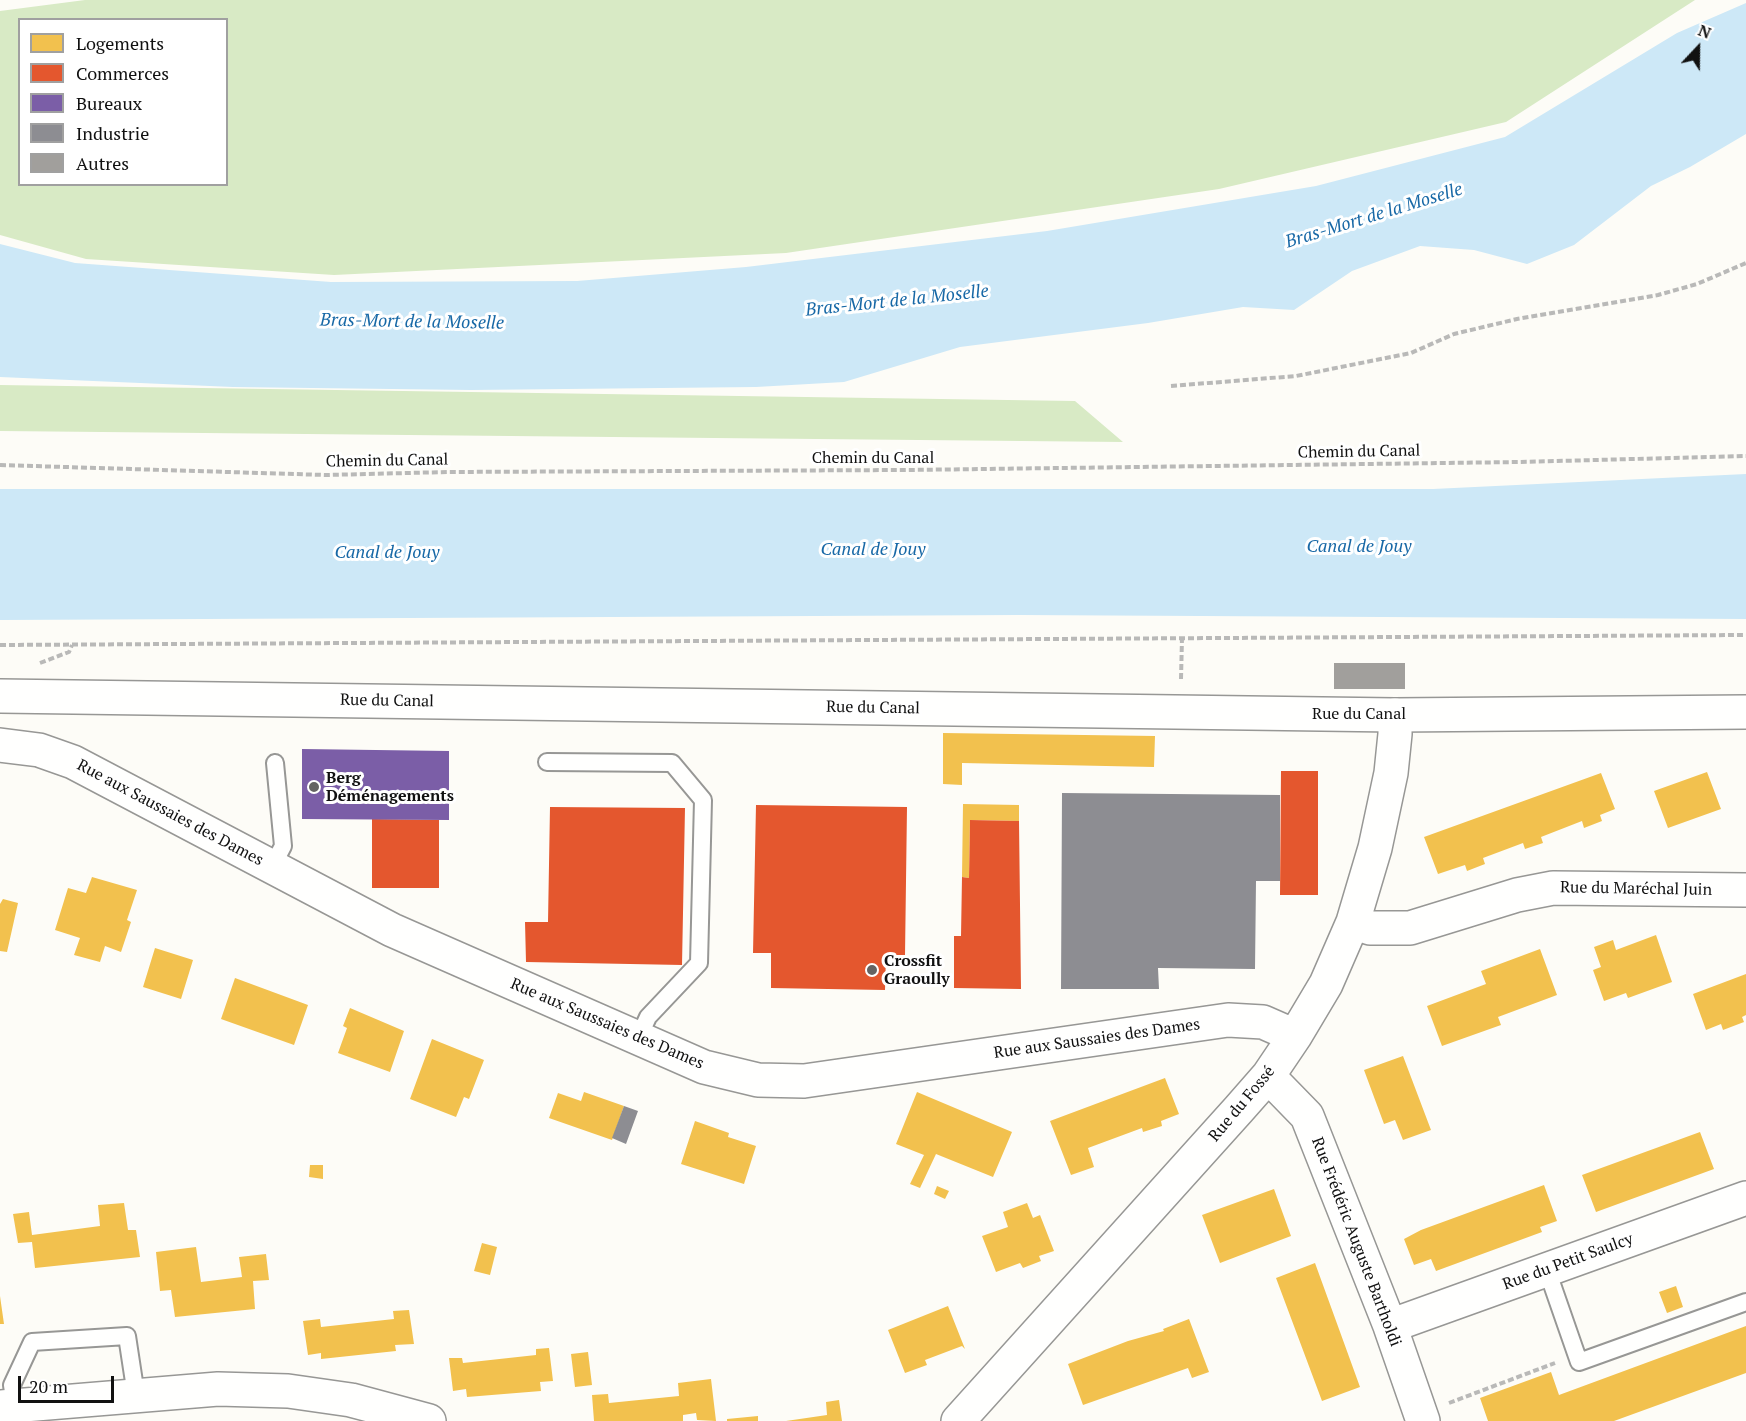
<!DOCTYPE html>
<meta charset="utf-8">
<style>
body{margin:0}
#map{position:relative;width:1746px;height:1421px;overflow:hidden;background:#fdfcf7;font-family:"PT Serif",serif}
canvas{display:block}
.legend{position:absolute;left:18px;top:18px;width:210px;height:168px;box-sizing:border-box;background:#fff;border:2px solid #a0a0a0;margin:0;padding:8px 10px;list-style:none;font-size:18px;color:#111}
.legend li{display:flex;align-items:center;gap:12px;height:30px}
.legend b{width:30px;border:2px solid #a0a0a0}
.north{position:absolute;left:1668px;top:18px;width:60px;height:60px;-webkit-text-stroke:4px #fff;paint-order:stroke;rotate:22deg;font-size:16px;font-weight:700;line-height:24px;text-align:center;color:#111}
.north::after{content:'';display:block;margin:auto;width:21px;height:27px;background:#111;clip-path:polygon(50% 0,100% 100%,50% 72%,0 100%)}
.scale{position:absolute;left:18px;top:1376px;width:96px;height:27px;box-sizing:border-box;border:3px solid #111;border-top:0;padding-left:8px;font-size:18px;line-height:21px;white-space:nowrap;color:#111;-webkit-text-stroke:4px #fff;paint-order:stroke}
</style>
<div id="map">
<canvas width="1746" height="1421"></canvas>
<ul class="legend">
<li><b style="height:16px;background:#f2c14e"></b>Logements</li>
<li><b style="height:16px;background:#e4572e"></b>Commerces</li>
<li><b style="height:16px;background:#7b5ea7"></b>Bureaux</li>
<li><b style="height:16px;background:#8d8d92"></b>Industrie</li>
<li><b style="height:16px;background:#a19f9c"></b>Autres</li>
</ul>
<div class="north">N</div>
<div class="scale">20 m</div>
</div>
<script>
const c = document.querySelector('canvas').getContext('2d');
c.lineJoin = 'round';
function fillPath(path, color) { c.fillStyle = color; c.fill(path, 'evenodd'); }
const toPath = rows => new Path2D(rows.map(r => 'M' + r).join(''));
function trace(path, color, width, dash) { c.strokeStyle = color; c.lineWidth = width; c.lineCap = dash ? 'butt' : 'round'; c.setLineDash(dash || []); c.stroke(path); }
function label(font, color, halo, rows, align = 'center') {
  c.font = font + ' "PT Serif",serif'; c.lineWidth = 6; c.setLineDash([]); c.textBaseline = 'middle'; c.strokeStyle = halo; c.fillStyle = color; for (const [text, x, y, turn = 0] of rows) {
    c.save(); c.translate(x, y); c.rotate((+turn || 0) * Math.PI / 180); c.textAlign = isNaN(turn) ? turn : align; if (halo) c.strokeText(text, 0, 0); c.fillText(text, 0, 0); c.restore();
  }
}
const forest = toPath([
 [85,0,1695,0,1506,122,1219,189,786,253,334,275,86,259,0,235,0,11],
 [20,20,226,20,226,184,20,184],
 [0,385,1075,401,1123,442,0,431]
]);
const water = toPath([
 [1746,3,1746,134,1690,167,1651,186,1574,245,1527,264,1474,250,1420,246,1352,271,1294,310,1243,307,1148,323,960,347,844,382,756,387,471,390,233,387,0,377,0,244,75,263,331,282,577,281,746,267,1047,231,1316,186,1505,137,1677,33],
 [1746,474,1746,619,1019,615,0,620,0,489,1433,489]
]);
const homes = toPath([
 [943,733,1155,736,1154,767,962,763,962,785,943,784],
 [1707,772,1721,809,1668,828,1654,791],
 [1601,773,1615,809,1600,815,1602,821,1584,828,1582,821,1541,837,1543,843,1525,849,1523,843,1483,858,1485,864,1467,871,1465,865,1438,874,1424,837],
 [963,804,1019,805,1019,821,970,820,969,878,962,877],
 [92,877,137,890,127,920,131,922,121,952,105,946,100,962,74,955,80,938,55,930,68,888,86,893],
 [3,899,18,903,7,952,0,951,0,904],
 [1656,935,1672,982,1628,998,1626,993,1604,1001,1593,970,1601,967,1594,947,1613,940,1616,950],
 [155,948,193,960,181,999,143,987],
 [1540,949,1557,995,1498,1017,1501,1025,1442,1046,1427,1006,1486,984,1481,971],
 [1746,974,1746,1015,1742,1017,1744,1022,1723,1030,1721,1024,1706,1030,1693,994],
 [235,978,308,1005,294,1045,221,1019],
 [350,1008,404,1031,390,1072,338,1053,347,1028,343,1026],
 [432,1039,484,1060,469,1099,464,1097,456,1117,410,1099],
 [1403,1056,1431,1130,1403,1140,1395,1120,1384,1124,1364,1070],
 [1165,1078,1179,1114,1161,1121,1162,1126,1143,1132,1142,1128,1088,1148,1094,1167,1071,1175,1050,1121],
 [584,1092,624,1106,612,1140,549,1118,558,1093,581,1101],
 [917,1092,1012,1132,993,1177,936,1154,920,1188,910,1184,924,1155,896,1144],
 [695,1121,729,1133,728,1137,756,1146,744,1184,681,1164],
 [1700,1132,1714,1169,1596,1212,1582,1175],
 [310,1165,323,1165,323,1179,309,1177],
 [1544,1185,1557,1221,1540,1227,1542,1232,1436,1271,1431,1259,1414,1265,1404,1239,1421,1230],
 [937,1186,949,1191,945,1199,934,1194],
 [1274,1189,1291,1236,1220,1263,1202,1215],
 [124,1203,128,1230,136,1230,140,1257,35,1268,32,1242,18,1243,13,1214,29,1212,32,1235,100,1226,98,1205],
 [1027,1203,1033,1218,1040,1215,1054,1251,1039,1256,1041,1261,1023,1268,1020,1263,996,1272,982,1236,1008,1227,1003,1212],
 [482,1243,497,1247,490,1275,474,1271],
 [196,1247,201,1282,242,1277,239,1257,266,1254,269,1280,253,1281,255,1309,175,1317,171,1290,160,1291,156,1252],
 [1315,1263,1360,1387,1322,1401,1276,1278],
 [1676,1286,1683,1307,1667,1313,1659,1292],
 [0,1296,4,1324,0,1324],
 [948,1306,965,1349,962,1346,925,1360,927,1365,905,1373,888,1330],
 [409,1310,414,1344,395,1345,396,1351,321,1359,321,1353,308,1355,303,1321,320,1319,321,1327,394,1319,393,1311],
 [1189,1319,1209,1372,1192,1378,1188,1368,1083,1405,1068,1364,1128,1341,1164,1331,1163,1329],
 [1746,1326,1746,1373,1614,1421,1488,1421,1480,1398,1551,1372,1559,1395],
 [549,1348,553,1381,540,1382,541,1391,467,1397,466,1389,453,1391,449,1358,462,1358,463,1363,536,1355,536,1349],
 [588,1352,592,1385,575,1387,571,1354],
 [711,1379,716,1421,697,1420,696,1413,683,1415,683,1421,594,1421,592,1395,608,1394,609,1403,679,1396,678,1383],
 [839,1400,842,1421,786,1421,827,1415,826,1402],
 [758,1416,758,1421,727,1421,727,1419]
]);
const shops = toPath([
 [1281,771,1318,771,1318,895,1280,895],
 [756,805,907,807,905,955,886,955,885,990,771,988,771,953,753,953],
 [550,807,685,808,682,965,526,962,525,922,548,922],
 [372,819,439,820,439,888,372,888],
 [970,820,1019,821,1021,989,954,988,954,936,961,936,962,877,969,878]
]);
const offices = toPath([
 [302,749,449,751,449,820,302,819]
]);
const industry = toPath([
 [1062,793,1280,795,1280,881,1256,881,1255,969,1158,968,1159,989,1061,989],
 [624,1106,638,1111,626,1144,612,1138]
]);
const building = toPath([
 [1334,663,1405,663,1405,689,1334,689]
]);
const path = toPath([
 [1171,386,1296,376,1411,353,1454,334,1517,319,1658,295,1697,284,1746,263],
 [0,465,326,475,448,472,907,470,1520,462,1746,456],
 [0,645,1746,635],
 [40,663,69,652,72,645],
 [1181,679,1182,638],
 [1449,1403,1555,1363]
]);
const service = toPath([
 [547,762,672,763,703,800,699,963,648,1017,638,1039],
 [272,867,283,846,275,763],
 [1547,1270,1579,1362,1746,1302],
 [15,1406,12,1385,32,1342,127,1336,136,1395]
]);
const minor = toPath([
 [0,745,39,750,73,762,392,930,704,1067,758,1080,804,1081,1228,1020,1263,1022,1295,1036],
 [1353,922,1370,928,1410,928,1517,895,1553,888,1746,890],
 [1268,1076,1307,1116,1390,1326,1423,1421],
 [1390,1326,1746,1198],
 [0,1407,218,1389,288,1391,351,1400,429,1421],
 [958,1421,1239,1109,1268,1076,1295,1036,1326,984,1353,922,1375,848,1391,773,1395,734,1395,715]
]);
const tertiary = toPath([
 [0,696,1395,715,1746,712]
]);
const markers = [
 [314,787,6,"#646362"],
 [872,970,6,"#646362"]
];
const streetNames = [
 ["Chemin du Canal",1359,452,-1],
 ["Chemin du Canal",873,458],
 ["Chemin du Canal",387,461,-1],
 ["Rue du Canal",387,701,1],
 ["Rue du Canal",873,708,1],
 ["Rue du Canal",1359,714],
 ["Rue aux Saussaies des Dames",170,813,28],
 ["Rue du Maréchal Juin",1636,889,1],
 ["Rue aux Saussaies des Dames",607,1024,23],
 ["Rue aux Saussaies des Dames",1097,1039,-8],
 ["Rue du Fossé",1242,1104,-50],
 ["Rue Frédéric Auguste Bartholdi",1356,1242,69],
 ["Rue du Petit Saulcy",1568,1262,-20]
];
const poiNames = [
 ["Berg",326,778],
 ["Déménagements",326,796],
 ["Crossfit",884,961],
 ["Graoully",884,979]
];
const waterNames = [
 ["Bras-Mort de la Moselle",1374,216,-17],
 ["Bras-Mort de la Moselle",897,301,-6],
 ["Bras-Mort de la Moselle",412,322,1],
 ["Canal de Jouy",1359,547],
 ["Canal de Jouy",873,550],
 ["Canal de Jouy",387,553]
];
fillPath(forest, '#d8eac5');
fillPath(water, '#cde8f7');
fillPath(homes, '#f2c14e');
fillPath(shops, '#e4572e');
fillPath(offices, '#7b5ea7');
fillPath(industry, '#8d8d92');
fillPath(building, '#a19f9c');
trace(service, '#979795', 20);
trace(minor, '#979795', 36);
trace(tertiary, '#979795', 36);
trace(path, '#b9b9b8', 4, [6, 3]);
trace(service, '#fffffe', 16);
trace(minor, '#fffffe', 33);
trace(tertiary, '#fffffe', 33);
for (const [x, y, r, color] of markers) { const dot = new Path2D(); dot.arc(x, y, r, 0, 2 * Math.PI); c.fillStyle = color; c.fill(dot); trace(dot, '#fff', 2); }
label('16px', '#111', '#fff', streetNames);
label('bold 16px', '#111', '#fff', poiNames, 'left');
label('italic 18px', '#1768a6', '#fff', waterNames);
</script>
